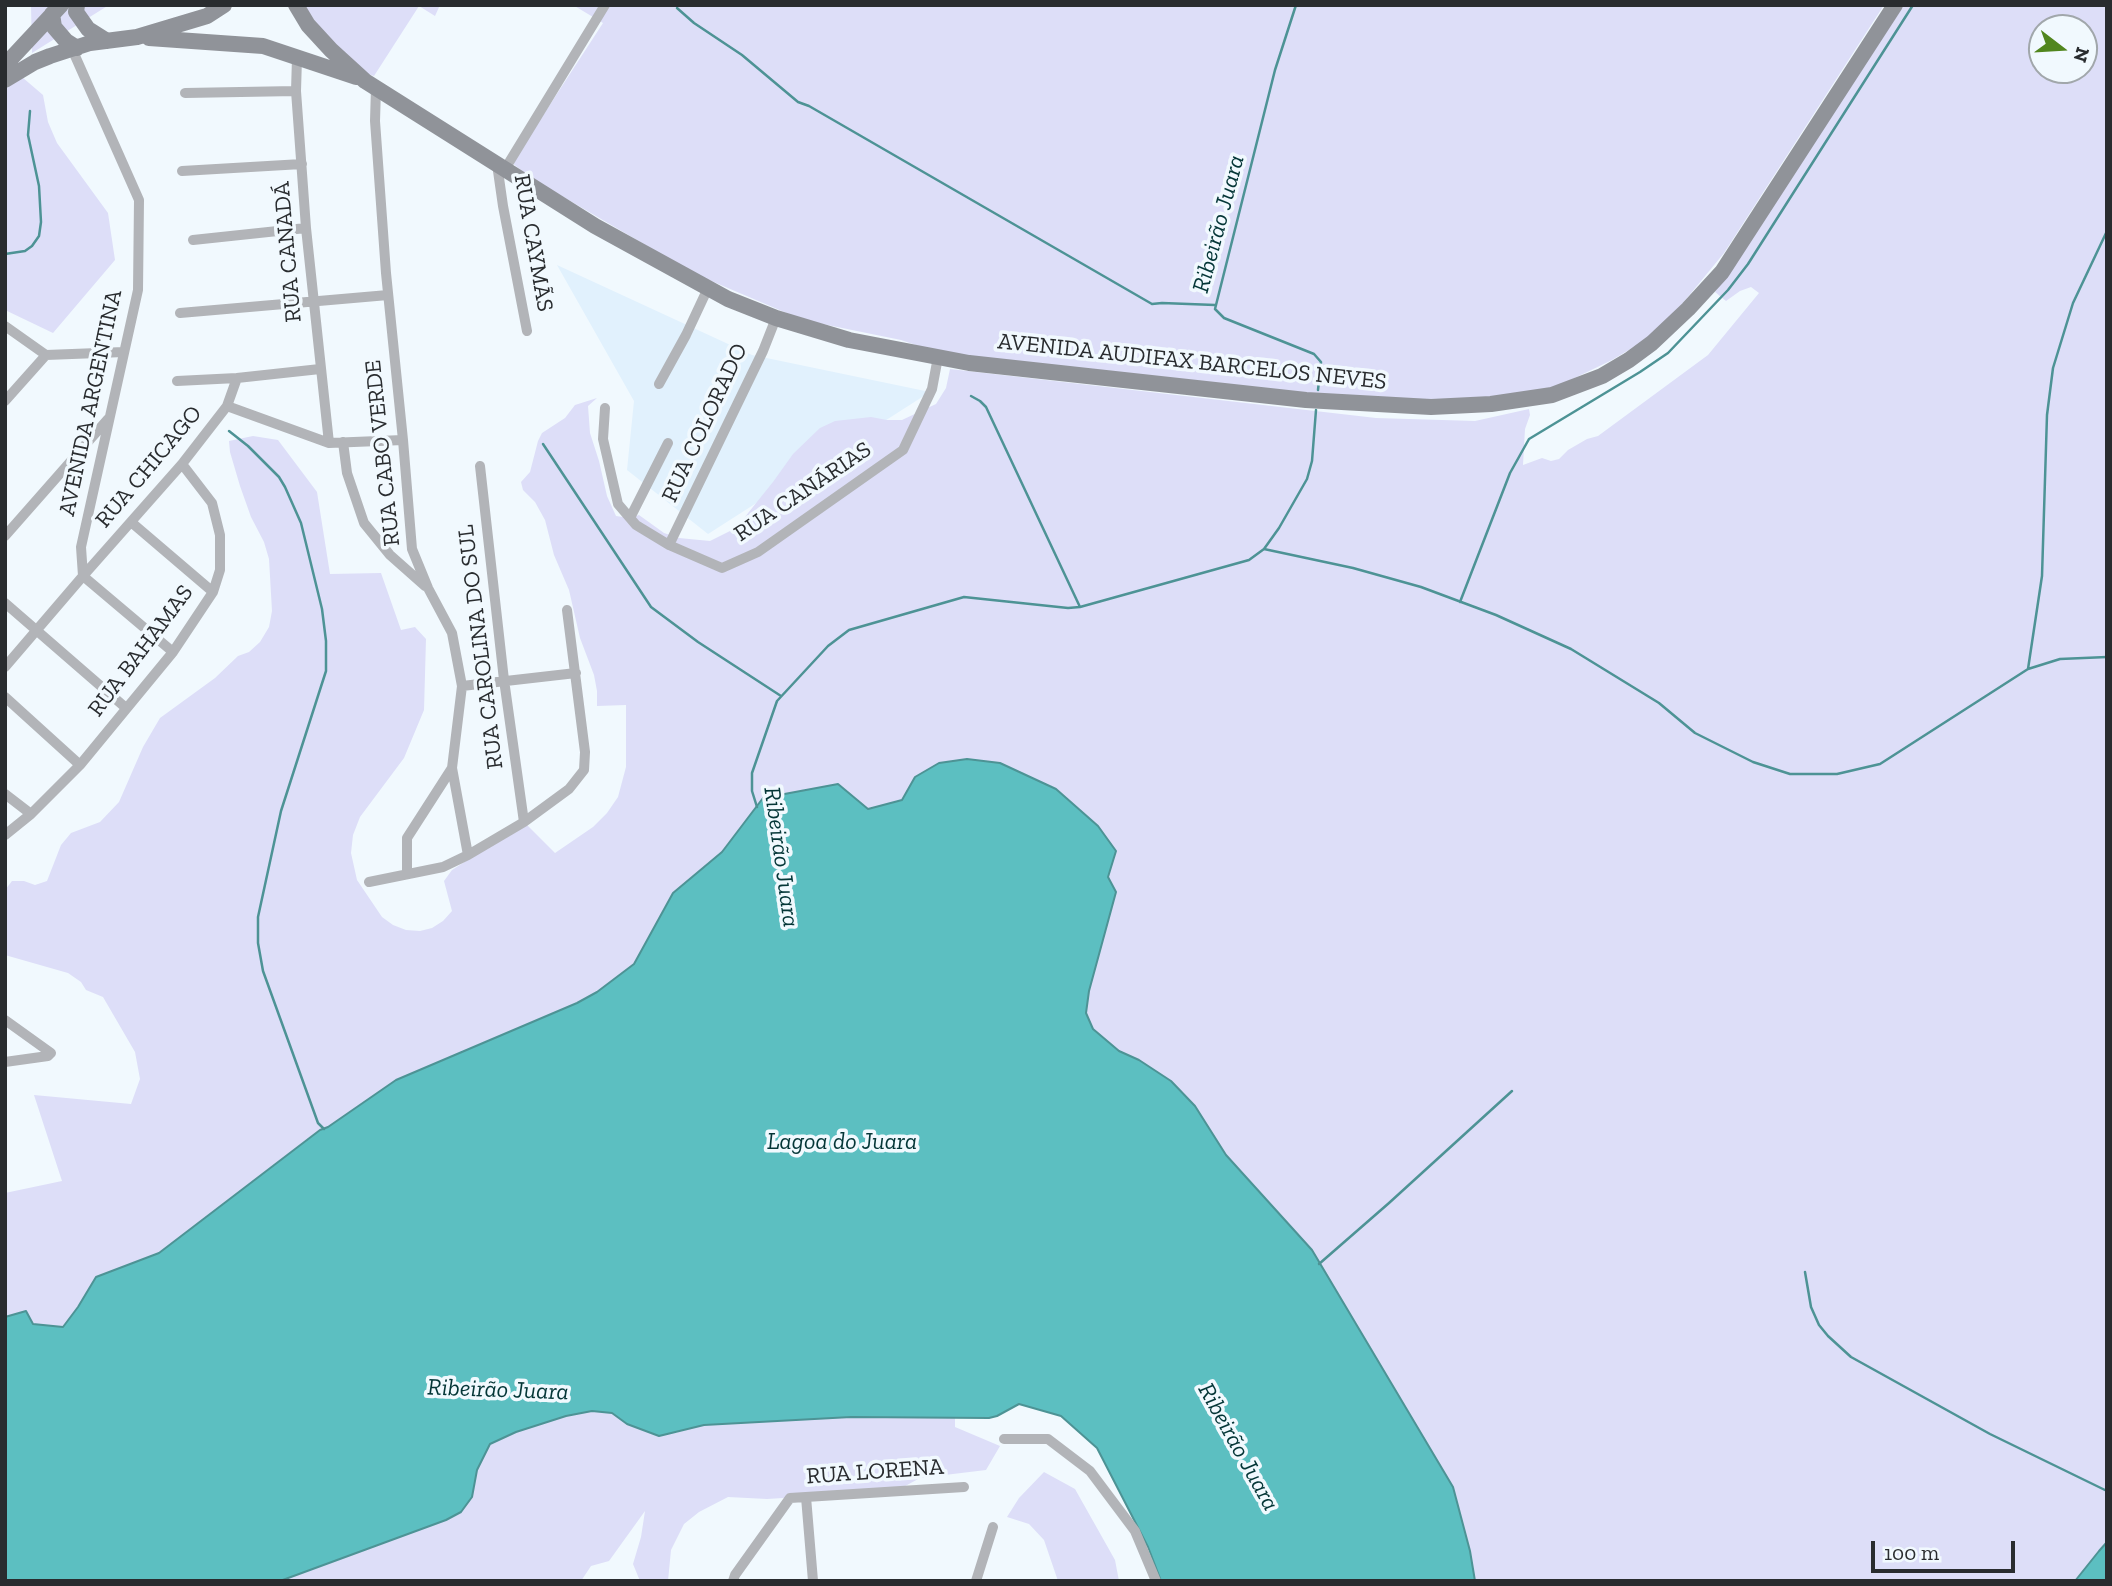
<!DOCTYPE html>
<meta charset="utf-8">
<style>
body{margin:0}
#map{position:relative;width:2112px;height:1586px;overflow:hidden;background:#f1f9fe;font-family:"Zilla Slab",serif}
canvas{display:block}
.frame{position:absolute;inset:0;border:7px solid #292c2f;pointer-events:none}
.north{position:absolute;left:2028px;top:14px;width:70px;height:70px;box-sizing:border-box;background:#f1f9fe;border:2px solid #a1a7ab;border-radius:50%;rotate:107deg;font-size:19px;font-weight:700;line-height:28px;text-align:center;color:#292c2f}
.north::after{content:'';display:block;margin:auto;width:24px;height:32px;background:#51861e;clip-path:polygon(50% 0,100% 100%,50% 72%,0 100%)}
.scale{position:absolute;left:1871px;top:1541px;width:144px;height:32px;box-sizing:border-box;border:4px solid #292c2f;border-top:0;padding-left:9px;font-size:21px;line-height:24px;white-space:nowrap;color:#292c2f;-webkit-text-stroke:5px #f1f9fe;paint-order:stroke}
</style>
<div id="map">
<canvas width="2112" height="1586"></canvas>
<div class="frame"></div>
<div class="north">N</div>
<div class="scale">100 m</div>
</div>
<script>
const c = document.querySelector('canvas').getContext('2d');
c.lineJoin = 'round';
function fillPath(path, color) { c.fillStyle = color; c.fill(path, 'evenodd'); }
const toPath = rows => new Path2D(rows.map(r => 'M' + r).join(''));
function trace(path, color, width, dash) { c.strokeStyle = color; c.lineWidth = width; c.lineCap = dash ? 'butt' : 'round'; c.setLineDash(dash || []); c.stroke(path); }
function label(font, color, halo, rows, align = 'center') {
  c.font = font + ' "Zilla Slab",serif'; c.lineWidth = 7; c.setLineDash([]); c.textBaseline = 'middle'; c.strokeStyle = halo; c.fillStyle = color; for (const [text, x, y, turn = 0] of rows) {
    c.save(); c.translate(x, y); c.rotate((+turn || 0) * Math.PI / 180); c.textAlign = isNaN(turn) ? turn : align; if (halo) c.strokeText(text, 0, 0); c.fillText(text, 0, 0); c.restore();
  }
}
const built = toPath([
 [557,265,752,355,930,392,708,534,627,470,634,401]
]);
const green = toPath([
 [31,5,109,5,32,53],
 [302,5,440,5,435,16,419,6,374,76,360,71,331,41],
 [573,5,1884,5,1724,253,1659,332,1612,360,1554,388,1474,406,1377,403,969,363,901,340,803,320,695,274,531,178,512,163,603,23],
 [1904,5,2107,5,2107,1542,2075,1581,1475,1581,1470,1551,1453,1487,1312,1250,1226,1155,1195,1106,1139,1060,1119,1051,1093,1029,1086,1013,1089,991,1116,892,1108,877,1098,826,1056,789,915,777,902,800,728,843,722,852,673,893,634,964,597,992,577,1003,396,1080,328,1127,319,1130,159,1253,96,1277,78,1307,63,1327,33,1324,26,1311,5,1317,5,1193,62,1181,34,1095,131,1104,140,1079,135,1052,103,997,86,990,81,982,68,973,5,955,5,890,12,881,24,881,35,885,47,881,61,845,71,833,100,822,119,802,143,747,160,718,215,678,238,656,249,652,260,642,269,627,272,611,269,559,264,542,251,517,240,486,230,452,229,441,253,436,278,440,317,492,330,574,381,573,401,630,415,627,426,639,424,710,404,758,360,817,353,835,351,853,357,880,382,917,393,925,406,930,420,931,432,928,443,921,452,911,444,881,452,870,525,823,555,853,593,827,607,813,618,797,626,767,626,705,597,706,597,691,594,675,580,638,569,590,554,555,545,520,535,502,523,490,521,482,530,472,538,441,542,433,565,418,575,405,597,398,588,406,590,433,599,461,607,496,616,516,630,518,639,515,664,533,679,538,710,541,736,528,773,482,793,454,820,428,835,421,871,417,887,420,902,420,921,411,936,404,946,388,950,369,1376,418,1475,421,1529,409,1530,415,1525,429,1523,465,1542,458,1551,461,1559,459,1568,450,1587,439,1598,436,1708,355,1759,293,1751,287,1740,291,1726,301,1715,292],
 [2042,28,2084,28,2084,70,2042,70],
 [22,77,43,95,48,122,57,143,108,213,115,260,53,333,5,310,5,87],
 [592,1411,612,1413,627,1424,675,1433,704,1425,851,1417,955,1418,955,1427,1000,1446,986,1470,920,1478,896,1491,767,1499,728,1497,699,1512,684,1524,671,1550,668,1581,640,1581,633,1564,641,1537,645,1511,609,1561,591,1566,581,1581,280,1581,446,1520,472,1497,477,1470,490,1444,516,1432,566,1416],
 [1044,1472,1075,1489,1115,1560,1119,1581,1058,1581,1044,1540,1029,1524,1007,1517,1019,1498]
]);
const water = toPath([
 [967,759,1000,763,1056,789,1098,826,1116,851,1108,877,1116,892,1089,991,1086,1013,1093,1029,1119,1051,1139,1060,1171,1081,1195,1106,1226,1155,1312,1250,1453,1487,1470,1551,1475,1581,1161,1581,1148,1547,1097,1448,1061,1416,1019,1404,997,1416,989,1418,851,1417,704,1425,659,1436,627,1424,612,1413,592,1411,566,1416,516,1432,490,1444,477,1470,472,1497,461,1512,446,1520,280,1581,5,1581,5,1317,26,1311,33,1324,63,1327,78,1307,96,1277,159,1253,320,1130,328,1127,396,1080,577,1003,597,992,634,964,673,893,722,852,763,798,838,784,868,809,902,800,915,777,939,763,967,759],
 [2107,1542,2107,1581,2075,1581,2099,1551,2107,1542]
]);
const stream = toPath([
 [1296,5,1275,70,1215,309,1224,318,1314,354,1321,362,1318,390],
 [677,8,694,23,742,55,798,102,809,106,1152,304,1162,303,1215,305],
 [5,254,25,251,32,246,39,236,41,222,39,186,28,135,30,111],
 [971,396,980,401,986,407,1080,607],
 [229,431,248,446,279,477,285,487,301,523,322,609,326,641,326,671,281,811,258,917,258,943,263,971,318,1123,324,1129],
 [543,444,651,607,698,642,781,696],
 [1264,549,1353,568,1421,587,1496,615,1571,649,1659,703,1695,733,1753,762,1790,774,1837,774,1880,764,2028,669,2060,659,2107,657],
 [1460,602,1510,473,1529,439,1640,372,1668,353,1728,290,1748,264,1913,5],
 [2028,669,2042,576,2047,415,2053,368,2073,303,2107,231],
 [757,807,752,791,752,773,777,701,828,646,849,630,964,597,1068,608,1080,607,1249,560,1264,549,1279,528,1307,479,1312,461,1316,410],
 [1319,1264,1389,1203,1512,1091],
 [1805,1272,1811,1307,1819,1325,1828,1336,1851,1357,1990,1434,2107,1491]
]);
const street = toPath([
 [297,58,296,91,306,228,329,443],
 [376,88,375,121,386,273,403,440,412,549,428,588,452,633,462,686,452,768,407,838,407,874],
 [185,93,296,91],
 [497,164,503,206,527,331],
 [505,169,605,5],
 [182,171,302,164],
 [193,240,306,228],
 [180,313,388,295],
 [5,326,46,355,124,352],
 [177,381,237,378],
 [659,384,686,335,708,288],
 [5,401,46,355],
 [227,406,329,443,403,440],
 [605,408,603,439,618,504,636,525,669,545,722,568,758,552,903,450,932,389,938,357],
 [343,442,347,473,364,523,390,555,425,586],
 [480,466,504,680,524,822],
 [630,518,668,443],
 [131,522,213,592],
 [5,536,108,419],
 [669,545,763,351,776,318],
 [5,603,126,708],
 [173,652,83,576,182,464,227,406,237,378,320,369],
 [5,667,83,576,81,547,138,290,139,200,72,49],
 [462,686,576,673],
 [5,697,80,765],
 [452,768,468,855],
 [5,794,31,814],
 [5,835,31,814,80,765,173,652,213,592,220,570,220,535,212,503,182,464],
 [369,882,443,867,468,855,524,822,569,789,584,770,585,752,567,610],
 [5,1020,51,1053,48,1056,5,1062],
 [1004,1439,1048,1439,1090,1471,1135,1531,1156,1581],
 [806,1497,813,1581],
 [733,1581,735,1575,790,1498,964,1487],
 [976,1581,993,1527]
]);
const secondary = toPath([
 [77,5,76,12,88,29,107,41],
 [296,5,308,25,331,50,365,81,595,226,728,299,776,318,849,340,969,363,1306,400,1431,407,1491,404,1552,395,1602,376,1629,360,1652,343,1688,309,1722,272,1895,5],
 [52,14,54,27,66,41,77,48],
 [149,38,263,46,356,77],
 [5,65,61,5],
 [5,80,35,62,50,56,90,43,137,37,207,16,224,5]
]);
const streetNames = [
 ["RUA CAYMÃS",533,243,80],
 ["RUA CANADÁ",288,252,-95],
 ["AVENIDA AUDIFAX BARCELOS NEVES",1192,362,6],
 ["AVENIDA ARGENTINA",91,403,-78],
 ["RUA COLORADO",705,423,-65],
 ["RUA CABO VERDE",383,453,-96],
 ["RUA CHICAGO",149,467,-50],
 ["RUA CANÁRIAS",803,492,-34],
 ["RUA CAROLINA DO SUL",481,647,-97],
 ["RUA BAHAMAS",141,651,-53],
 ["RUA LORENA",875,1472,-4]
];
const waterNames = [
 ["Ribeirão Juara",1219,224,-75],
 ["Ribeirão Juara",781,857,82],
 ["Lagoa do Juara",842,1142],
 ["Ribeirão Juara",498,1390,2],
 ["Ribeirão Juara",1238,1447,61]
];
fillPath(built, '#e1f1fd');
fillPath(green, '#dddef8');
fillPath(water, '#5cbfc1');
trace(water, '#4d9395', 2);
trace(stream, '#4d9395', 2.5);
trace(street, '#b2b4b8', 10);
trace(secondary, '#909399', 16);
label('23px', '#292c2f', '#f1f9fe', streetNames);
label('italic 24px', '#043637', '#f1f9fe', waterNames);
</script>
